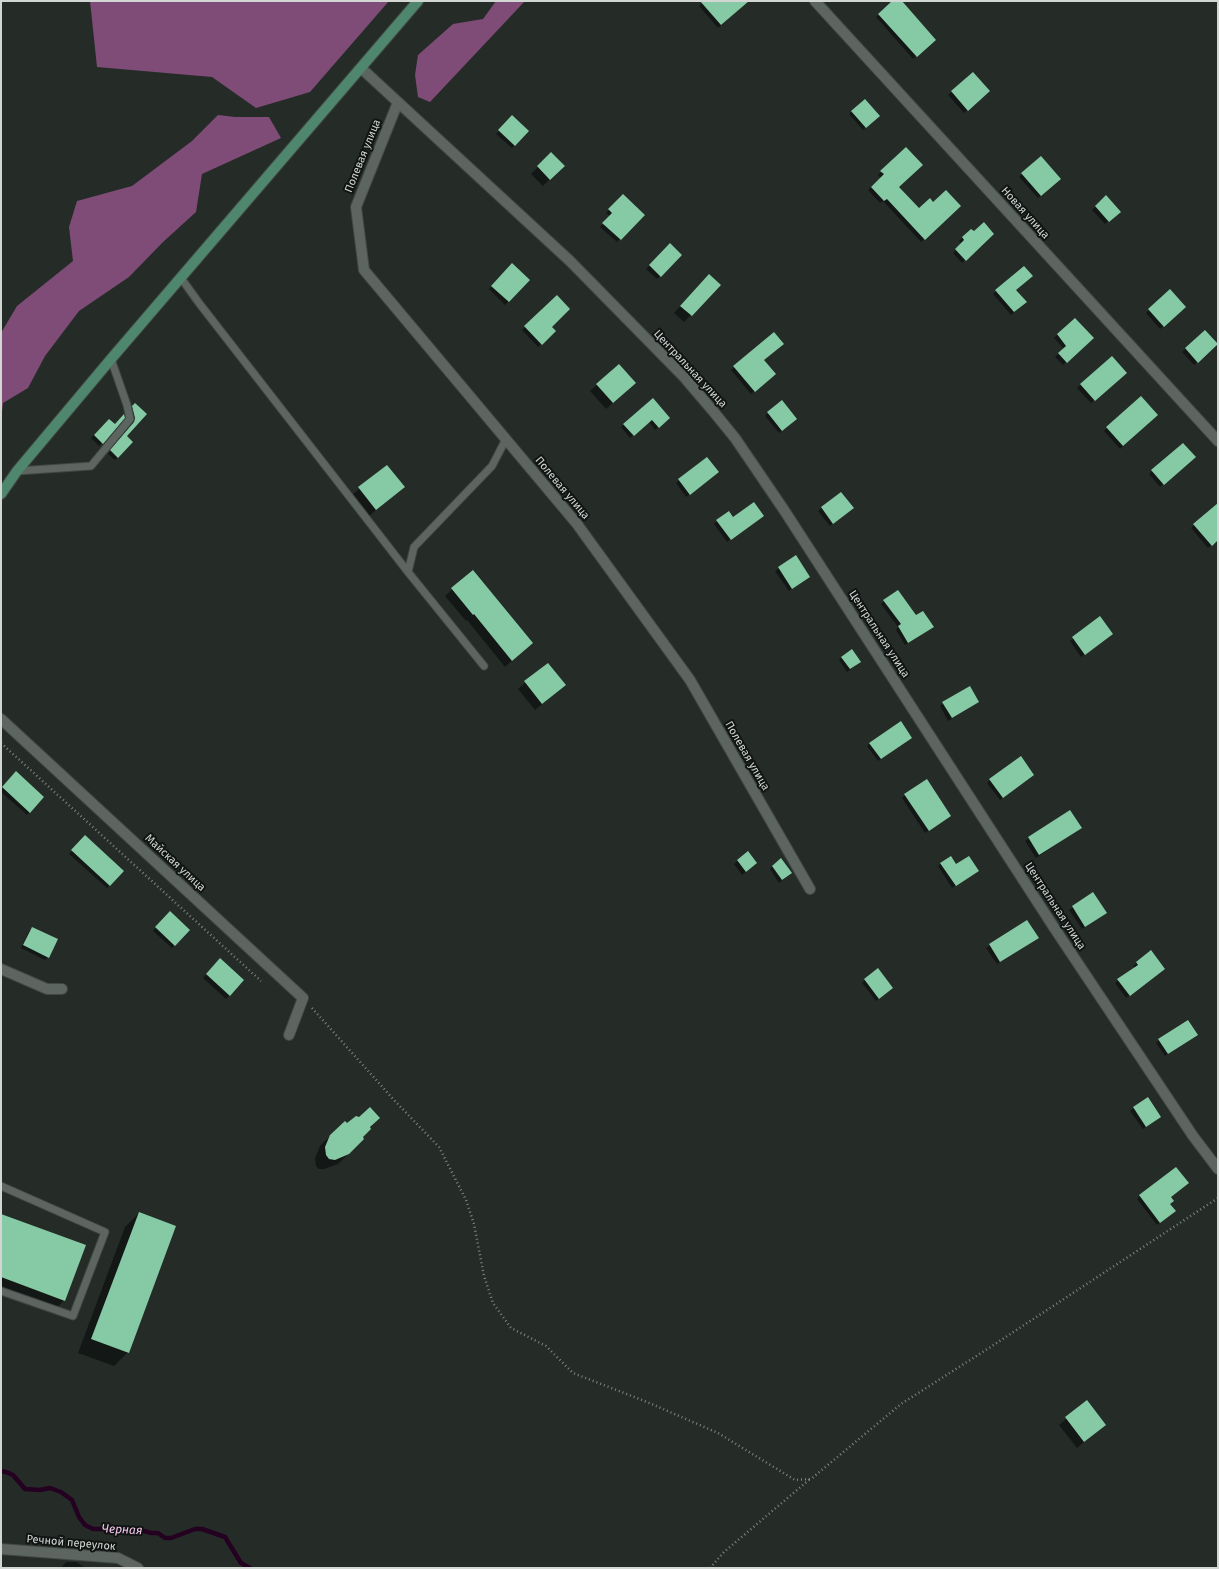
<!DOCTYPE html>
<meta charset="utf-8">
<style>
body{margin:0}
#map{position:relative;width:1219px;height:1569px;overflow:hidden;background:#252c28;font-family:"Fira Sans",sans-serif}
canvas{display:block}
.frame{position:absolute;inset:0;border:2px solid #d3d7d4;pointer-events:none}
</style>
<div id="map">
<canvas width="1219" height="1569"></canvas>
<div class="frame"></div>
</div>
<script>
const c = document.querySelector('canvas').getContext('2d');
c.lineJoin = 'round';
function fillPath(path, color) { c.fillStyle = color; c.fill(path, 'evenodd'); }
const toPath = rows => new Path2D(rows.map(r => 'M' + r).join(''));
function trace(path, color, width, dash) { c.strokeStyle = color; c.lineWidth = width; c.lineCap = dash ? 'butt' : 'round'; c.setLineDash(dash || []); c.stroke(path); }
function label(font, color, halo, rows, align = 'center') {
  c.font = font + ' "Fira Sans",sans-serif'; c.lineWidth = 4; c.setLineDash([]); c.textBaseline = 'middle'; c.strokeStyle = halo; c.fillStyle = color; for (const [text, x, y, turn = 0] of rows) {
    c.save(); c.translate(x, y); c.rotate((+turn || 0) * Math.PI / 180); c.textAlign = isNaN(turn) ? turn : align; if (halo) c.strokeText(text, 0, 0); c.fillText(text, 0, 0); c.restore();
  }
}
const forest = toPath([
 [90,1,389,1,310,92,256,108,212,77,97,67],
 [496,1,525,1,430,102,418,97,415,75,418,55,453,24,483,19],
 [218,115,235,117,269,117,281,138,202,174,196,212,163,242,129,277,79,311,45,356,28,388,3,403,1,421,1,333,17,306,73,261,69,227,77,201,132,186,192,141]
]);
const shadow = toPath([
 [704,1,739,1,740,8,718,28,699,6],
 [894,1,901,1,932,42,913,59,876,17],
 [973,73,986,94,964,113,948,95],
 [852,111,876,119,863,130,849,114],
 [512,117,528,131,512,148,496,134],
 [906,148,898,187,919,210,933,203,959,206,921,242,883,201,880,203,868,190,881,178,878,175],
 [551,154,563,166,543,186,531,174],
 [1022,174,1057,182,1038,198,1019,177],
 [623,195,643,215,617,242,600,227,610,216,606,213],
 [1106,197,1116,215,1105,224,1092,210],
 [971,230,974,233,993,234,962,263,953,253,962,244,959,241],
 [670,245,681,255,657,279,646,269],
 [512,264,528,280,505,305,489,289],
 [703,282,719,285,684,322,674,313],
 [1015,290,1022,305,1011,315,993,294,996,291],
 [1170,290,1185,307,1160,329,1146,313],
 [557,296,550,327,555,331,538,347,522,330],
 [1075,319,1092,338,1063,365,1055,357,1064,349,1054,338],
 [1205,331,1214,347,1194,365,1182,352],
 [1112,357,1122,376,1091,403,1077,388],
 [734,367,771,377,751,394,731,370],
 [597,385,628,389,606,409,590,391],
 [653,399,666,421,655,430,649,422,630,438,621,427],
 [135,404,145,414,125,436,132,442,115,460,108,454,132,424,130,410],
 [768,413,793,422,779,433,765,416],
 [1154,418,1120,449,1104,431,1107,428],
 [109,420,102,443,99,446,91,438],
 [707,458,715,475,686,497,676,483],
 [1191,460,1160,487,1149,474,1152,471],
 [387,466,403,487,369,516,352,495],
 [841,493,849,511,830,526,818,511],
 [1218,504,1218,539,1208,548,1191,528],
 [763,516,727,542,714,524,717,521],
 [796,556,809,577,789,591,775,571],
 [473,571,532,643,505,667,467,620,466,621,445,596],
 [884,601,932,627,905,645,896,630,898,627,881,604],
 [1100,618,1109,637,1081,657,1070,641],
 [842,657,856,665,847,672,839,660],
 [548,664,565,685,535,710,518,689],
 [978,702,948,721,940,706,943,703],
 [908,740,878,761,867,746,870,743],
 [16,773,43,798,27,815,1,792,1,789],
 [1030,778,1000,800,987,783,990,780],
 [905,795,950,816,925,833,902,798],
 [1070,811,1081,828,1036,858,1025,841],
 [85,836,123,871,107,888,69,854],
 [748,852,753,866,742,875,734,864],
 [941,863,956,866,974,873,952,888,938,866],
 [773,866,791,873,779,883,770,869],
 [1093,894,1106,913,1082,929,1069,910],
 [170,912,189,930,172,948,153,931],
 [1027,921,1034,941,997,964,986,948],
 [32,928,48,957,45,960,21,948,29,931],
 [1151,952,1164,969,1126,998,1115,983,1135,968,1133,966],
 [217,963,243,981,226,999,203,978],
 [865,980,889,991,876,1001,862,983],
 [1193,1037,1165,1056,1156,1043,1159,1040],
 [1147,1098,1160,1117,1143,1129,1130,1111],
 [379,1118,362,1137,363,1139,338,1164,324,1169,319,1169,316,1166,315,1158,320,1146,330,1136,347,1124,359,1119],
 [1140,1196,1170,1197,1169,1204,1171,1214,1157,1225,1137,1199],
 [139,1213,128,1352,114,1366,78,1353,125,1227],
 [1,1215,64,1300,52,1313,1,1294],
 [1087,1401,1105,1425,1077,1448,1059,1425],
 [66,1562,76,1562,86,1568,61,1568]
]);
const stream = toPath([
 [1,1471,6,1472,13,1475,25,1489,40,1490,50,1488,61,1492,72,1500,79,1517,85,1525,93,1529,137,1529,151,1533,158,1533,165,1538,171,1538,195,1529,202,1529,225,1537,241,1563,250,1568]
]);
const building = toPath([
 [700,1,749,1,721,25],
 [892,1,902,1,936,40,917,57,878,14],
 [973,72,990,91,968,111,951,91],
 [865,99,880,116,866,128,851,111],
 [512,115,529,131,515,146,498,130],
 [906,147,923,165,899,187,919,208,930,198,933,202,946,190,961,206,925,240,887,199,884,201,871,187,884,174,880,171],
 [551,152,565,166,550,180,537,166],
 [1041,156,1061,179,1041,196,1021,173],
 [623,194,645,215,621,240,602,223,612,213,608,209],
 [1106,195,1121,212,1109,222,1095,206],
 [984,222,994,234,966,261,955,249,964,240,962,237,971,229,974,231],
 [670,243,682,255,661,277,649,265],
 [512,263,530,280,509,302,491,286],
 [1024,266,1033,276,1016,290,1027,302,1014,312,995,290],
 [709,274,721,285,692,316,680,306],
 [1170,289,1186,307,1164,327,1148,309],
 [557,295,570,309,552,327,556,331,542,345,524,326],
 [1075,318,1094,338,1067,363,1058,353,1066,346,1057,334],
 [1205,330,1218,344,1198,363,1185,348],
 [774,332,784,344,764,360,776,374,755,392,733,366],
 [1112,356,1127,373,1095,401,1080,384],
 [619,364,636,383,613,403,596,384],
 [1141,396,1158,415,1123,446,1106,427],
 [653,398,670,418,659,428,652,420,634,436,623,424],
 [782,400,797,419,782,431,767,412],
 [135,403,147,414,127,436,133,442,118,458,110,450,134,422,135,418,132,406],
 [124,414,125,418,103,444,94,435,109,419,115,424],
 [1183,443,1196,457,1164,485,1151,470],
 [707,457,719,472,690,495,678,479],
 [387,465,405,487,376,510,358,487],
 [841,492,854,508,833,524,821,507],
 [754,502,764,516,731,540,716,520,729,511,733,517],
 [1218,503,1218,540,1212,546,1193,524],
 [796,555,810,577,792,589,778,567],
 [473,570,533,643,512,661,474,614,473,615,451,588],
 [898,590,916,615,923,611,934,627,908,643,898,626,901,624,883,600],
 [1100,616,1113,634,1085,655,1072,637],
 [852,649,861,662,850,669,841,657],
 [548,663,566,685,542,704,524,681],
 [970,686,979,702,952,718,942,702],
 [901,721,912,738,881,759,869,743],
 [1021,756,1034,775,1003,798,989,779],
 [16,771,44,797,30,813,2,787],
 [927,779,951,816,929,831,904,794],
 [1070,810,1082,828,1039,855,1028,837],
 [85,835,124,871,110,886,71,850],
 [748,851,757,863,746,872,737,860],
 [951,856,956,864,969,856,979,871,956,886,940,863],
 [781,858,792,873,782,880,772,866],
 [1093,892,1107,913,1085,927,1072,906],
 [170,911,190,930,175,946,155,927],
 [1027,920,1039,938,1000,962,989,944],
 [32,927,58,939,49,958,23,945],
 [1151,950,1165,969,1130,996,1117,979,1138,965,1136,962],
 [220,958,244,980,230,996,206,974],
 [878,968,893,988,879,999,864,979],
 [1188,1020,1198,1035,1168,1054,1158,1039],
 [1148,1097,1161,1117,1146,1127,1133,1107],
 [370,1107,380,1118,370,1127,371,1129,363,1137,364,1139,349,1154,335,1160,329,1159,326,1155,325,1147,330,1135,345,1121,347,1123,356,1116,359,1117],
 [1176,1167,1189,1183,1171,1197,1174,1201,1170,1204,1176,1211,1160,1223,1139,1195],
 [139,1212,176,1226,129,1353,91,1339],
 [1,1214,86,1245,65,1301,1,1277],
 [1087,1400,1106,1425,1084,1442,1065,1417]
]);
const path = toPath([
 [1,743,261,981],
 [312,1008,394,1100,439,1147,466,1200,474,1224,484,1276,493,1303,511,1328,546,1346,573,1373,647,1402,718,1433,795,1480,811,1479,901,1404,989,1348,1218,1198],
 [710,1568,724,1552,810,1479]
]);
const service = toPath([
 [181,278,199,303,408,572,484,666],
 [17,471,91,466,130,419,127,405,111,359],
 [408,572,414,547,492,466,506,439],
 [1,1186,105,1232,73,1316,1,1291]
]);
const minor = toPath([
 [815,1,1218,441],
 [361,68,570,261,684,377,713,411,735,438,784,510,1053,926,1193,1136,1218,1169],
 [398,102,356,207,364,270,577,524,690,680,810,889],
 [1,719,303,998,289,1035],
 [1,969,47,989,62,989],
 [1,1549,118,1558,138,1568]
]);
const secondary = toPath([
 [1,494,17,471,111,359,418,1]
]);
const streetNames = [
 ["Полевая улица",363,156,-68],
 ["Новая улица",1025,213,48],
 ["Центральная улица",690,369,47],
 ["Полевая улица",562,488,50],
 ["Центральная улица",879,634,57],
 ["Полевая улица",747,756,60],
 ["Майская улица",175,863,43],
 ["Центральная улица",1055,906,57],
 ["Речной переулок",71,1543,5]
];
const waterNames = [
 ["Черная",122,1530,3]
];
fillPath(forest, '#7e4c76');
fillPath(shadow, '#0007');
trace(stream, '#240021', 4.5);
fillPath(building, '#85caa4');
trace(service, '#414744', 9);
trace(minor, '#414744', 12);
trace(secondary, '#414744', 12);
trace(path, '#7f8581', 2.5, [1, 3]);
trace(service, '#5c6560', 7);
trace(minor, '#5c6560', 10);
trace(secondary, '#4f866e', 10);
label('11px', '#d3d7d4', '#101412', streetNames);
label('italic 12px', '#f7c8ee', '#101412', waterNames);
</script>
